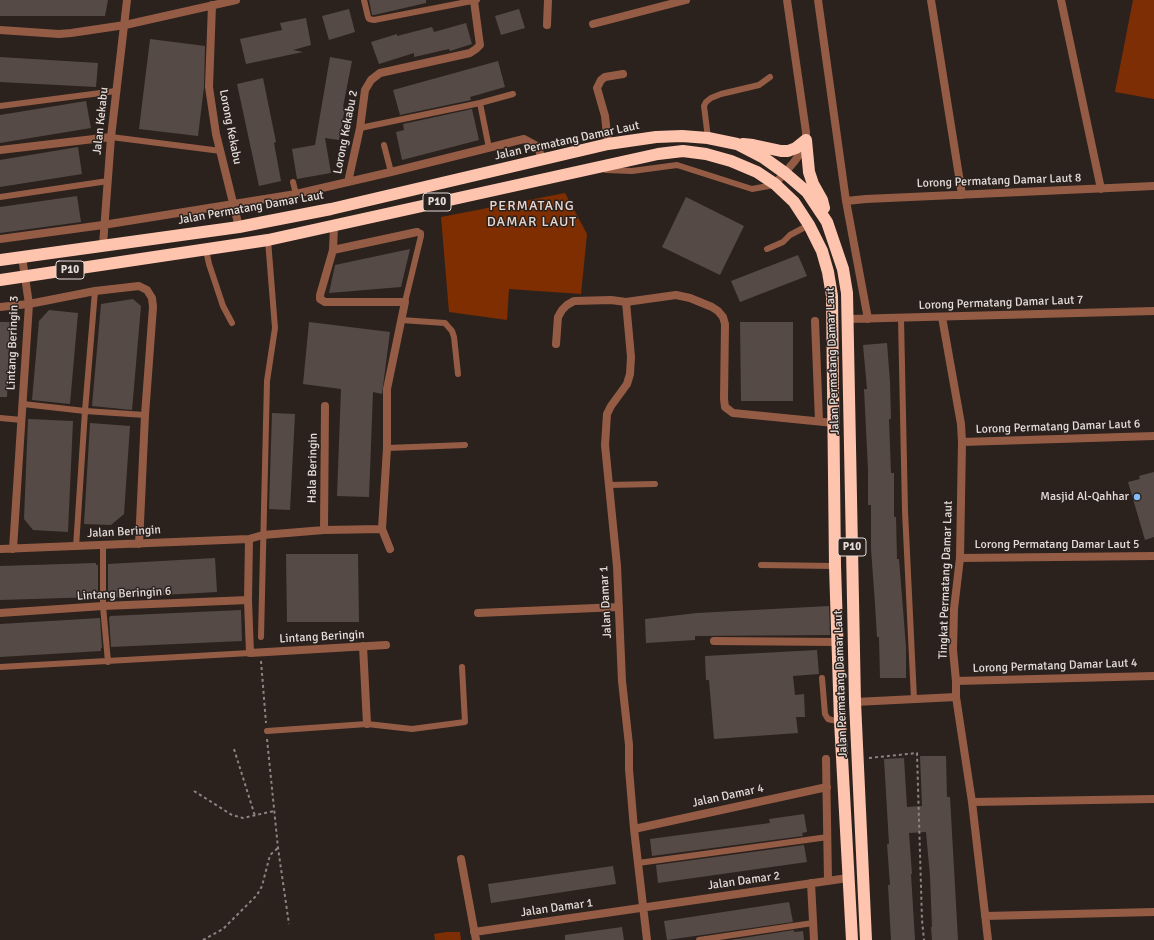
<!DOCTYPE html>
<style>
body{margin:0}
canvas{display:block;background:#2b211d}
</style>
<canvas width="1154" height="940"></canvas>
<script>
const c = document.querySelector('canvas').getContext('2d');
c.lineJoin = 'round';
function fillPath(path, color) { c.fillStyle = color; c.fill(path, 'evenodd'); }
const toPath = rows => new Path2D(rows.map(r => 'M' + r).join(''));
function trace(path, color, width, dash) { c.strokeStyle = color; c.lineWidth = width; c.lineCap = dash ? 'butt' : 'round'; c.setLineDash(dash || []); c.stroke(path); }
function label(font, color, halo, rows, align = 'center') {
  c.font = font + ' Signika,sans-serif'; c.lineWidth = 3; c.setLineDash([]); c.textBaseline = 'middle'; c.strokeStyle = halo; c.fillStyle = color; for (const [text, x, y, turn = 0] of rows) {
    c.save(); c.translate(x, y); c.rotate((+turn || 0) * Math.PI / 180); c.textAlign = isNaN(turn) ? turn : align; if (halo) c.strokeText(text, 0, 0); c.fillText(text, 0, 0); c.restore();
  }
}
const green = toPath([
 [1133,0,1154,0,1154,99,1115,92],
 [446,932,460,932,461,940,435,940,434,934]
]);
const forest = toPath([
 [565,193,587,234,581,294,509,289,507,320,449,312,441,217]
]);
const building = toPath([
 [0,0,108,0,105,16,0,16],
 [369,0,426,0,426,3,374,15,372,15],
 [349,9,355,32,329,40,322,16],
 [519,9,525,28,501,35,495,16],
 [306,18,311,45,293,50,303,52,246,64,240,39,282,30,280,23],
 [466,23,472,44,450,51,449,49,414,57,414,53,379,64,371,42,397,34,397,36,432,27,434,32],
 [150,39,205,46,204,87,198,136,139,129],
 [0,57,98,63,96,87,0,82],
 [330,57,352,61,343,107,345,108,339,140,325,138,331,173,297,179,292,149,315,145],
 [498,61,505,87,470,97,471,100,400,115,393,90],
 [263,78,276,142,274,143,281,181,259,186,237,84],
 [86,101,91,128,0,143,0,115],
 [472,109,479,140,402,160,396,132,404,130,403,124],
 [78,147,82,174,0,187,0,160],
 [77,196,81,222,0,233,0,207],
 [686,197,744,226,720,275,662,247],
 [410,249,401,287,329,293,335,265],
 [798,255,807,276,740,302,731,281],
 [133,299,141,306,132,410,92,406,101,304],
 [49,310,78,313,70,404,32,400,39,321],
 [0,322,10,322,7,397,0,397],
 [309,322,390,332,382,394,373,392,369,497,337,496,341,389,303,384],
 [740,322,793,322,793,401,741,401],
 [887,343,890,382,891,419,889,419,891,473,894,473,894,517,896,517,897,559,899,559,906,647,906,678,880,678,879,637,877,637,875,604,871,549,871,505,868,505,868,469,864,389,867,389,863,345],
 [272,413,295,414,290,510,269,509],
 [28,419,73,421,68,532,33,530,24,519],
 [90,423,130,426,124,514,111,525,84,524],
 [1154,472,1154,537,1145,540,1128,482,1140,479,1139,476],
 [286,554,358,554,359,622,287,622],
 [215,558,217,592,108,598,108,564],
 [96,563,96,565,98,565,98,597,0,600,0,566],
 [829,606,830,635,695,636,695,640,646,643,645,619,697,613],
 [241,610,242,641,111,647,109,617,110,617,110,616],
 [100,618,102,648,101,648,101,651,0,657,0,624],
 [817,650,819,674,793,676,795,695,804,694,805,717,796,717,798,733,714,739,709,680,706,680,705,656],
 [920,756,946,756,947,797,950,797,958,940,932,940,931,927,932,927,930,876,926,832,909,833,912,874,911,874,915,940,891,940,888,885,890,885,887,844,889,844,884,759,904,758,907,807,922,806],
 [804,814,807,832,802,833,803,836,652,856,650,839,770,823,769,819],
 [804,845,807,862,658,883,656,865],
 [613,866,616,884,491,903,488,884],
 [789,902,793,922,667,940,664,921],
 [622,927,624,940,565,940,565,935],
 [794,930,794,932,803,931,804,940,730,940]
]);
const path = toPath([
 [261,661,266,723],
 [267,739,278,848,289,924],
 [234,749,255,816],
 [869,758,917,753,922,920,924,940],
 [194,791,232,815,243,818,274,811],
 [203,940,223,929,257,895,262,886,270,855,278,848]
]);
const lane = toPath([
 [364,0,368,17,369,19,374,20,477,0],
 [480,103,489,148],
 [0,106,116,91],
 [360,128,480,103,513,94],
 [111,137,221,151],
 [708,138,704,106,706,102,711,98,721,94,759,85,770,77],
 [384,145,391,172],
 [606,170,632,171,677,165,752,189,774,185],
 [293,182,296,194],
 [0,197,108,181],
 [767,249,783,242,790,235,809,225],
 [206,250,209,264,223,306,232,323],
 [405,302,421,236,421,233,417,232],
 [901,318,905,511,914,699],
 [401,320,445,323,452,331,454,337,458,374],
 [23,404,85,411,145,415],
 [0,418,22,420],
 [387,448,465,445],
 [609,485,655,484],
 [103,545,103,606,108,662],
 [76,547,85,411,95,291],
 [761,565,835,566],
 [261,637,267,381,275,328,268,240],
 [0,667,250,653],
 [822,678,825,714,828,719,832,720,840,721],
 [267,731,367,724,412,729,465,722,462,667],
 [638,863,828,837],
 [699,940,813,923]
]);
const street = toPath([
 [818,0,846,201,868,319],
 [931,0,962,195],
 [1061,0,1101,189],
 [212,5,209,87,216,134,239,227],
 [593,24,686,0],
 [547,25,548,0],
 [0,30,59,34,71,33,125,25,236,0],
 [608,144,605,116,597,88,601,80,605,77,623,74],
 [0,150,111,137],
 [348,182,360,128,365,90,371,80,380,73,470,53,476,49,480,45,479,38,474,1],
 [775,184,794,162,801,152,806,140,806,132,787,0],
 [846,201,866,199,1154,186],
 [334,226,333,250,320,295,320,299,325,302,405,302,387,389,387,448,382,529,390,549],
 [0,239,103,225,296,194,391,172,524,139,535,145,539,150,542,160],
 [103,245,111,137,127,0],
 [333,250,417,232],
 [626,302,631,357,630,374,627,384,611,406,607,414,605,445,617,566,622,681,629,745,629,769,634,829,647,940],
 [0,307,29,304,95,291,139,286,147,290,152,298,153,307,145,415,139,544],
 [942,317,961,424,962,442,960,558,954,609,953,650,956,681,956,697,972,802,988,940],
 [848,319,1154,311],
 [815,321,819,421],
 [556,344,558,317,562,310,567,305,574,301,611,300,626,302,676,295,690,298,712,307,718,311,723,317,725,324,724,399,725,407,733,413,834,423],
 [962,442,1154,436],
 [324,530,325,406],
 [249,539,248,600,250,653,386,645],
 [0,549,249,539,263,535,324,530,382,529],
 [13,549,29,304,22,257],
 [960,558,1154,556],
 [0,613,103,606,248,600],
 [478,613,619,607],
 [714,641,837,642],
 [363,646,367,724],
 [956,681,1154,676],
 [855,702,956,697],
 [826,759,828,881],
 [972,802,1154,799],
 [634,829,827,787],
 [461,859,476,940],
 [811,883,814,940],
 [985,916,1154,912],
 [474,932,848,878]
]);
const highway = toPath([
 [806,140,809,172,813,184,822,200,824,208],
 [743,144,753,145,781,151,788,151,796,148,806,140],
 [0,260,239,227,264,222,331,209,608,144,656,137,682,136,708,138,737,144,764,158,785,173,807,192,827,222,843,269,847,293,855,702,866,940],
 [0,280,268,240,658,154,683,151,706,154,731,161,757,172,775,184,794,202,809,225,822,251,828,272,832,296,835,566,840,721,852,940]
]);
const markers = [
 [1137,497,4,"#84bcfb"]
];
const shields = [
 [437,202,28],
 [70,270,28],
 [852,547,28]
];
const shieldNames = [
 ["P10",437,202],
 ["P10",70,270],
 ["P10",852,547]
];
const streetNames = [
 ["Jalan Kekabu",101,121,-84],
 ["Lorong Kekabu",230,127,79],
 ["Lorong Kekabu 2",346,132,-79],
 ["Jalan Permatang Damar Laut",567,141,-12],
 ["Lorong Permatang Damar Laut 8",999,181,-2],
 ["Jalan Permatang Damar Laut",251,208,-10],
 ["Lorong Permatang Damar Laut 7",1001,303,-2],
 ["Lintang Beringin 3",13,343,-88],
 ["Jalan Permatang Damar Laut",833,361,-92],
 ["Lorong Permatang Damar Laut 6",1058,427,-2],
 ["Hala Beringin",313,468,-89],
 ["Jalan Beringin",124,532,-3],
 ["Lorong Permatang Damar Laut 5",1057,545],
 ["Tingkat Permatang Damar Laut",946,580,-88],
 ["Lintang Beringin 6",124,594,-3],
 ["Jalan Damar 1",606,602,-93],
 ["Lintang Beringin",322,637,-3],
 ["Lorong Permatang Damar Laut 4",1055,666,-2],
 ["Jalan Permatang Damar Laut",841,684,-92],
 ["Jalan Damar 4",728,796,-12],
 ["Jalan Damar 2",744,881,-8],
 ["Jalan Damar 1",557,908,-8]
];
const poiNames = [
 ["Masjid Al-Qahhar",1129,497]
];
const quarterNames = [
 ["PERMATANG",532,206],
 ["DAMAR LAUT",532,222]
];
fillPath(green, '#7d2e05');
fillPath(forest, '#7f2e01');
fillPath(building, '#554a46');
trace(path, '#8c8480', 2, [3, 3]);
trace(lane, '#955c45', 6);
trace(street, '#955c45', 8);
trace(highway, '#fec4ae', 12);
for (const [x, y, r, color] of markers) { const dot = new Path2D(); dot.arc(x, y, r, 0, 2 * Math.PI); c.fillStyle = color; c.fill(dot); trace(dot, '#2b211d', 1.5); }
for (const [x, y, w] of shields) { const box = new Path2D(); box.roundRect(x - w / 2, y - 9, w, 18, 3); c.fillStyle = '#2b211d'; c.fill(box); trace(box, '#e4ddda', 1); }
label('bold 11px', '#e4ddda', null, shieldNames);
label('12px', '#e4ddda', '#2b211d', streetNames);
label('12px', '#e4ddda', '#2b211d', poiNames, 'right');
c.letterSpacing = '1px';
label('14px', '#e5d7d2', '#2b211d', quarterNames);
c.letterSpacing = '0px';
</script>
